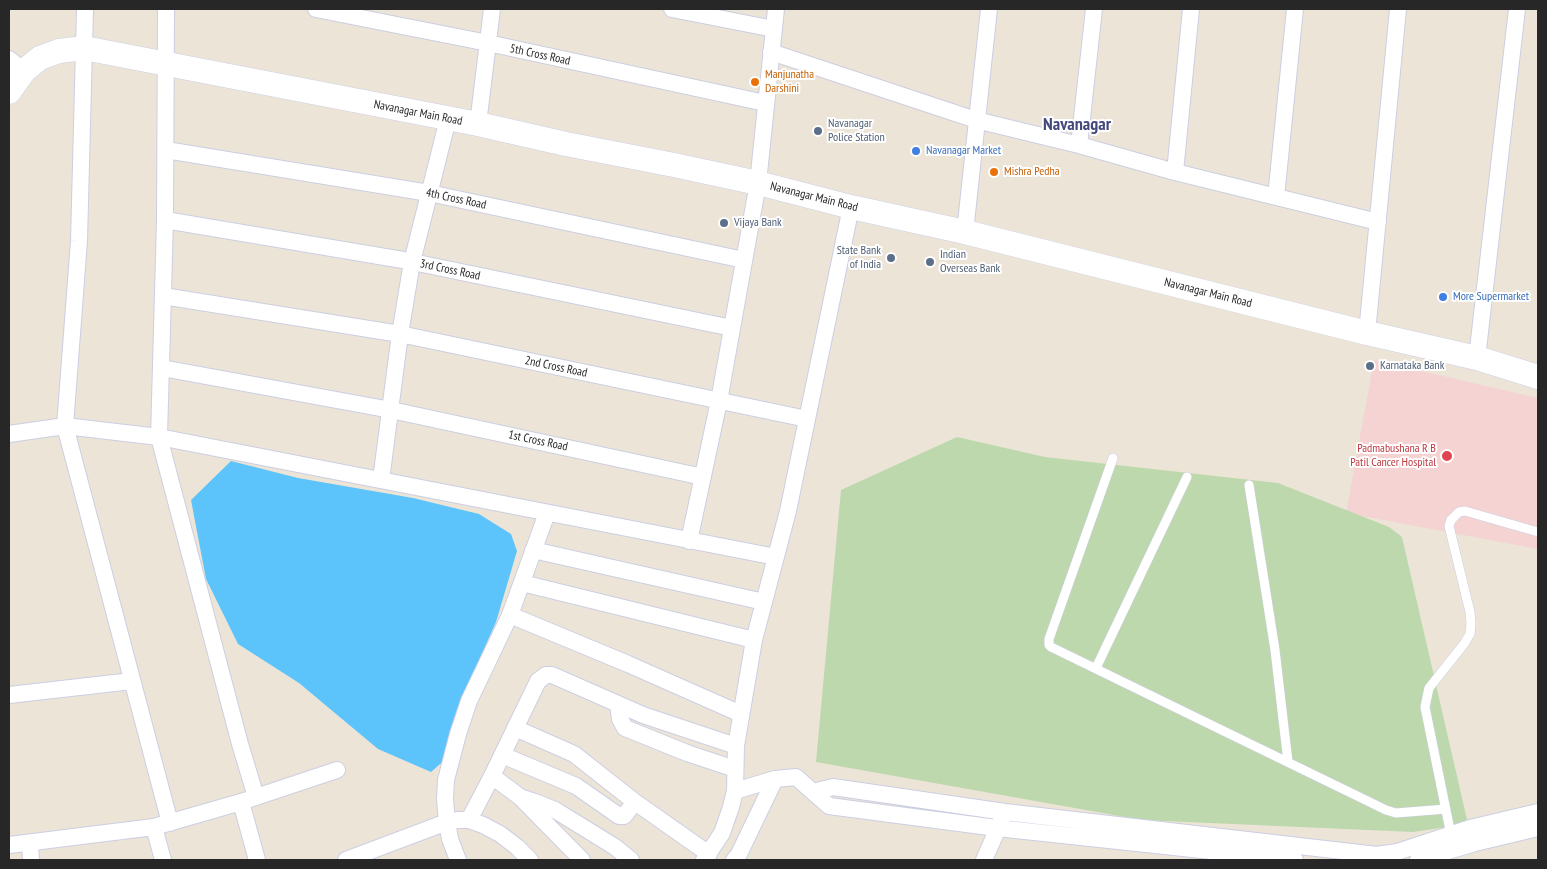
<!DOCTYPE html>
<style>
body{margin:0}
#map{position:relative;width:1547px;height:869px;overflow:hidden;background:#ece5d7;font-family:"PT Sans Narrow",sans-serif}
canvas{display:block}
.frame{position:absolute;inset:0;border:10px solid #272727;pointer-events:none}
</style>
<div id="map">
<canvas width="1547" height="869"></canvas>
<div class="frame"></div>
</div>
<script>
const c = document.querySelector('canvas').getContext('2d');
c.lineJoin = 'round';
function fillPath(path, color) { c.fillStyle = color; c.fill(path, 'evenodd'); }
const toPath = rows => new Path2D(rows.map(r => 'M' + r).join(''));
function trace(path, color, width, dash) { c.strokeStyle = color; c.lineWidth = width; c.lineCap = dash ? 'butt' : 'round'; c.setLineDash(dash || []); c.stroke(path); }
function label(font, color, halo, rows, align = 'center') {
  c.font = font + ' "PT Sans Narrow",sans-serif'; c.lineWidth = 4; c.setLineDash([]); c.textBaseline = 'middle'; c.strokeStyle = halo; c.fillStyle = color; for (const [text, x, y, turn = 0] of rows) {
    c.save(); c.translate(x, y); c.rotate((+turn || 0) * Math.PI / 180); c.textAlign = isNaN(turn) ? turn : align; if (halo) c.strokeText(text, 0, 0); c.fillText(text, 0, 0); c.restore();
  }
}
const medical = toPath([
 [1374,360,1538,398,1538,549,1346,513]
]);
const cemetery = toPath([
 [957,437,1045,457,1278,483,1389,527,1402,537,1468,824,1413,832,1142,820,816,762,841,490]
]);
const water = toPath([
 [231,461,298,478,413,498,479,514,511,534,517,551,496,622,464,694,447,758,431,772,378,749,299,683,238,644,206,579,191,500]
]);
const service = toPath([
 [1113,458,1049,639,1049,645,1051,647,1386,810,1396,813,1446,809],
 [1249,485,1275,650,1288,762],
 [1096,668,1187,477],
 [1451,835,1425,707,1429,688,1464,644,1470,634,1471,623,1470,612,1449,526,1451,520,1459,512,1465,511,1538,532]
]);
const minor = toPath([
 [85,9,79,241,65,426,170,823],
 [166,9,165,220,159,437,240,744,256,797],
 [316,9,488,43,765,103],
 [672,9,774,29],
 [771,52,976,120,1079,145,1094,9],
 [9,59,24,71],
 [478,124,492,9],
 [1079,145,1175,172,1378,222],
 [166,150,429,193,744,260],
 [1175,172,1191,9],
 [1276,197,1295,9],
 [165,220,403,260,732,328],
 [965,232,989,9],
 [163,296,400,334,807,419],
 [1367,333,1398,9],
 [1477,358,1517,9],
 [162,368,391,410,703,477],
 [9,434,65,426,159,437,776,557],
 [381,480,400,334,412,262,448,119],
 [689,541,719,401,758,183,776,9],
 [533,550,764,602],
 [522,583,754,640],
 [510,615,628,664,741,714],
 [9,695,132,681],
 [618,704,620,719,625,728,687,753,735,769],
 [515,728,574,754,635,802,709,854],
 [502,755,576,786,619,816,624,816,635,802],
 [492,776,520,797,582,860],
 [735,791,775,779,796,777,829,806,997,828,1295,860],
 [813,792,833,787,1005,812,1377,855,1397,852,1470,828,1538,812],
 [520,797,535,802,555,810,615,847,631,860],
 [241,802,257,860],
 [469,820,492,776,538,681,546,675,552,675,643,715,736,746],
 [154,827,163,860],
 [30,843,31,860],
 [9,845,154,827,241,802,337,770],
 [346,860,447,822,458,820,469,820,483,825,500,834,517,847,530,860],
 [458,860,450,839,447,822,445,799,446,780,458,734,469,701,510,615,547,513],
 [704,860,722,833,731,807,735,791,736,746,754,640,788,511,851,207],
 [734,860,739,854,775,779],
 [984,860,1002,819],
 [1418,860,1475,843,1538,828]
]);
const secondary = toPath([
 [9,92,24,71,40,58,59,51,84,48,478,124,566,144,674,165,758,183,851,207,965,232,1367,333,1477,358,1538,377]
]);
const markers = [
 [755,82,5,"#e8710a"],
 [818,131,5,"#5c6f8a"],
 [916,151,5,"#3f7fe0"],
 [994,172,5,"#e8710a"],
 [724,223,5,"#5c6f8a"],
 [891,258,5,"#5c6f8a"],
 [930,262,5,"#5c6f8a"],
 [1443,297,5,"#3f7fe0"],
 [1370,366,5,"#5c6f8a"],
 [1447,456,6,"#e0444e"]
];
const streetNames = [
 ["5th Cross Road",540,55,12],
 ["Navanagar Main Road",418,113,11],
 ["Navanagar Main Road",814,197,14],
 ["4th Cross Road",456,199,12],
 ["3rd Cross Road",450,270,12],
 ["Navanagar Main Road",1208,293,14],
 ["2nd Cross Road",556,367,12],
 ["1st Cross Road",538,441,12]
];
const foodNames = [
 ["Manjunatha",765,75],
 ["Darshini",765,89],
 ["Mishra Pedha",1004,172]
];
const serviceNames = [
 ["Navanagar",828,124],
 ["Police Station",828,138],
 ["Vijaya Bank",734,223],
 ["State Bank",881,251,"right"],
 ["of India",881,265,"right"],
 ["Indian",940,255],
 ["Overseas Bank",940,269],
 ["Karnataka Bank",1380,366]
];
const shopNames = [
 ["Navanagar Market",926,151],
 ["More Supermarket",1453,297]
];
const healthNames = [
 ["Padmabushana R B",1436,449],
 ["Patil Cancer Hospital",1436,463]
];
const districtNames = [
 ["Navanagar",1077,125]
];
fillPath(medical, '#f4d3d2');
fillPath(cemetery, '#bdd8ac');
fillPath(water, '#5dc3fb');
trace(service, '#cccee3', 10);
trace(minor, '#cccee3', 18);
trace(secondary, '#cccee3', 25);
trace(service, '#fff', 9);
trace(minor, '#fff', 16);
trace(secondary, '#fff', 24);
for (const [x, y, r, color] of markers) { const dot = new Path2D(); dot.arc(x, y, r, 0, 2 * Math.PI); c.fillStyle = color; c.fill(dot); trace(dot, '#fff', 2); }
label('12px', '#272727', '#fff', streetNames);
label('12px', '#c56008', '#fff', foodNames, 'left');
label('12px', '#4e5e75', '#fff', serviceNames, 'left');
label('12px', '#366cbe', '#fff', shopNames, 'left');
label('12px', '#be3a42', '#fff', healthNames, 'right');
label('bold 18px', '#44497c', '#fff', districtNames);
</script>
